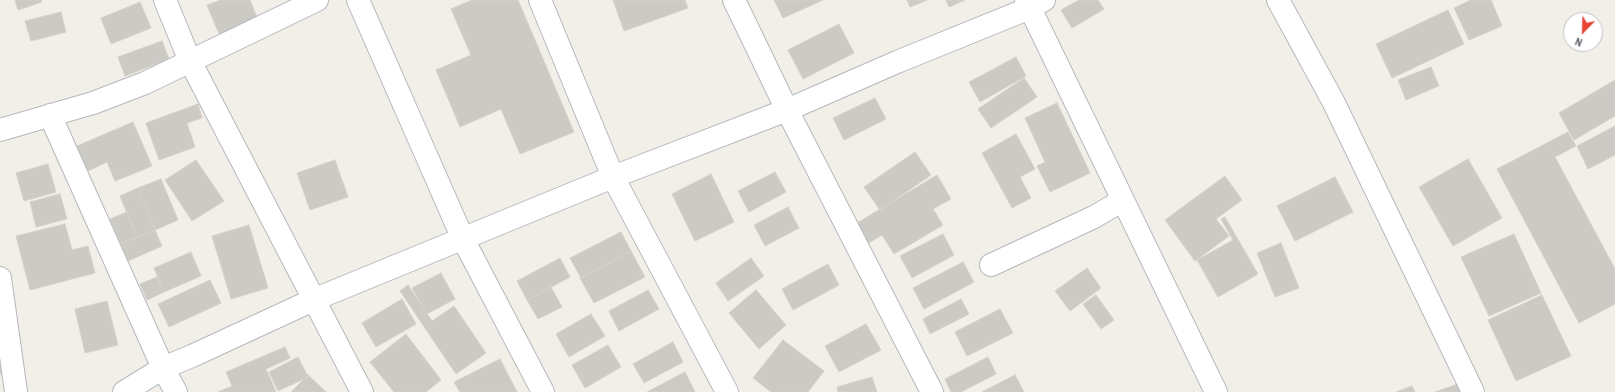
<!DOCTYPE html>
<style>
body{margin:0}
#map{position:relative;width:1615px;height:392px;overflow:hidden;background:#f1efe8;font-family:"Archivo Narrow",sans-serif}
canvas{display:block}
.north{position:absolute;left:1563px;top:12px;width:40px;height:40px;box-sizing:border-box;background:#fff;border:1px solid #bfc1c3;border-radius:50%;rotate:203deg;font-size:11px;font-weight:700;line-height:16px;text-align:center;color:#5f6368}
.north::after{content:'';display:block;margin:auto;width:14px;height:18px;background:#ea4335;clip-path:polygon(50% 0,100% 100%,50% 72%,0 100%)}
</style>
<div id="map">
<canvas width="1615" height="392"></canvas>
<div class="north">N</div>
</div>
<script>
const c = document.querySelector('canvas').getContext('2d');
c.lineJoin = 'round';
function fillPath(path, color) { c.fillStyle = color; c.fill(path, 'evenodd'); }
const toPath = rows => new Path2D(rows.map(r => 'M' + r).join(''));
function trace(path, color, width, dash) { c.strokeStyle = color; c.lineWidth = width; c.lineCap = dash ? 'butt' : 'round'; c.setLineDash(dash || []); c.stroke(path); }
const building = toPath([
 [15,0,41,0,42,2,18,10,15,0],
 [221,0,250,0,258,20,219,34,207,5,221,0],
 [472,0,518,0,574,132,520,154,501,109,460,127,436,70,471,55,451,9,472,0],
 [613,0,685,0,688,8,624,31,613,0],
 [774,0,823,0,783,18,774,0],
 [907,0,927,0,910,7,907,0],
 [946,0,965,0,949,7,946,0],
 [1079,0,1098,0,1104,9,1072,28,1061,10,1079,0],
 [1471,0,1491,0,1502,26,1469,40,1454,8,1471,0],
 [140,2,151,28,111,44,101,18,140,2],
 [1448,10,1464,44,1392,78,1376,44,1448,10],
 [61,12,66,32,31,41,25,21,61,12],
 [839,24,854,53,803,79,788,50,839,24],
 [162,41,169,59,125,76,118,57,162,41],
 [1016,57,1026,76,980,102,969,82,1016,57],
 [1431,67,1439,86,1406,100,1398,80,1431,67],
 [1024,78,1037,97,991,128,978,109,1024,78],
 [1615,80,1615,116,1574,140,1559,113,1615,80],
 [875,98,886,119,844,140,833,118,875,98],
 [1057,103,1090,173,1050,192,1037,166,1045,162,1025,118,1057,103],
 [198,104,202,118,187,123,195,147,159,160,146,123,198,104],
 [133,122,152,166,115,181,107,162,88,171,77,146,133,122],
 [1615,126,1615,155,1588,169,1577,146,1615,126],
 [1568,132,1576,146,1555,157,1615,269,1615,304,1579,323,1497,169,1568,132],
 [1016,134,1035,169,1020,177,1031,198,1012,208,982,153,1016,134],
 [915,152,931,175,880,210,864,187,915,152],
 [1468,159,1502,218,1453,246,1419,187,1468,159],
 [196,160,224,201,192,221,165,180,196,160],
 [335,160,348,197,310,210,297,173,335,160],
 [48,164,56,192,24,201,16,173,48,164],
 [775,172,786,192,749,212,738,191,775,172],
 [711,174,734,222,695,241,672,194,711,174],
 [937,175,951,199,933,209,943,225,894,254,882,235,869,243,857,223,937,175],
 [1225,176,1242,200,1216,219,1229,236,1195,261,1165,220,1225,176],
 [1335,177,1353,212,1295,241,1277,206,1335,177],
 [161,179,178,220,155,230,138,188,161,179],
 [138,188,155,230,137,237,120,196,138,188],
 [60,194,67,219,36,227,30,202,60,194],
 [788,207,799,228,765,246,754,225,788,207],
 [127,212,137,237,121,244,110,219,127,212],
 [1225,217,1258,274,1218,297,1197,260,1233,240,1221,219,1225,217],
 [65,224,72,250,88,246,95,273,30,290,16,236,65,224],
 [249,225,268,288,231,299,212,236,249,225],
 [155,230,162,246,128,261,121,244,155,230],
 [621,232,631,251,581,278,570,258,621,232],
 [943,234,954,255,912,278,900,256,943,234],
 [1514,234,1541,293,1489,316,1461,257,1514,234],
 [1281,243,1299,288,1275,297,1257,253,1281,243],
 [631,251,645,277,594,303,580,278,631,251],
 [191,252,201,276,164,292,154,268,191,252],
 [560,258,570,277,527,300,517,281,560,258],
 [751,258,764,276,728,301,716,283,751,258],
 [963,262,974,282,924,309,913,288,963,262],
 [828,264,839,285,793,310,782,289,828,264],
 [1087,268,1101,288,1070,311,1055,291,1087,268],
 [441,273,455,299,427,314,412,288,441,273],
 [157,277,164,292,147,300,140,284,157,277],
 [210,280,221,303,169,327,158,304,210,280],
 [408,285,432,321,454,306,486,353,456,374,400,291,408,285],
 [551,287,562,307,538,319,527,300,551,287],
 [648,290,659,309,619,331,609,311,648,290],
 [756,290,786,325,759,349,729,313,756,290],
 [1096,295,1114,320,1101,329,1083,304,1096,295],
 [1542,295,1571,356,1516,381,1488,320,1542,295],
 [402,299,416,324,376,347,362,323,402,299],
 [961,299,969,314,930,334,923,319,961,299],
 [107,301,118,345,85,353,75,309,107,301],
 [1000,309,1013,333,967,356,955,332,1000,309],
 [591,314,605,336,569,357,556,334,591,314],
 [866,324,881,350,839,372,825,346,866,324],
 [406,334,441,380,426,392,394,392,370,362,406,334],
 [783,340,824,371,808,392,771,392,753,378,783,340],
 [673,342,683,362,644,383,633,364,673,342],
 [608,345,621,367,585,388,572,365,608,345],
 [285,347,290,358,266,369,276,392,218,392,232,386,226,372,285,347],
 [0,354,3,374,0,374,0,354],
 [298,357,308,377,278,391,269,372,298,357],
 [988,357,996,374,961,392,951,392,945,379,988,357],
 [500,359,517,392,460,392,454,382,500,359],
 [685,372,695,392,647,392,685,372],
 [308,375,326,392,291,392,308,375],
 [1015,375,1024,392,982,392,1015,375],
 [872,377,877,392,838,392,837,387,872,377],
 [1458,384,1461,392,1435,392,1458,384],
 [1412,386,1415,392,1396,392,1412,386]
]);
const street = toPath([
 [165,0,190,61,362,392],
 [358,0,463,239,543,392],
 [540,0,613,177,727,392],
 [734,0,787,110,932,392],
 [1026,0,1216,392],
 [1278,0,1334,103,1473,392],
 [50,115,163,368,176,392],
 [0,130,93,103,145,83,317,0],
 [991,265,1094,217,1123,200],
 [0,278,16,392],
 [124,392,163,368,192,356,313,300,613,177,787,110,897,62,1030,8,1044,0]
]);
fillPath(building, '#cccac5');
trace(building, '#d6d1c6', 1);
trace(street, '#b5b8bc', 24);
trace(street, '#fff', 22);
</script>
